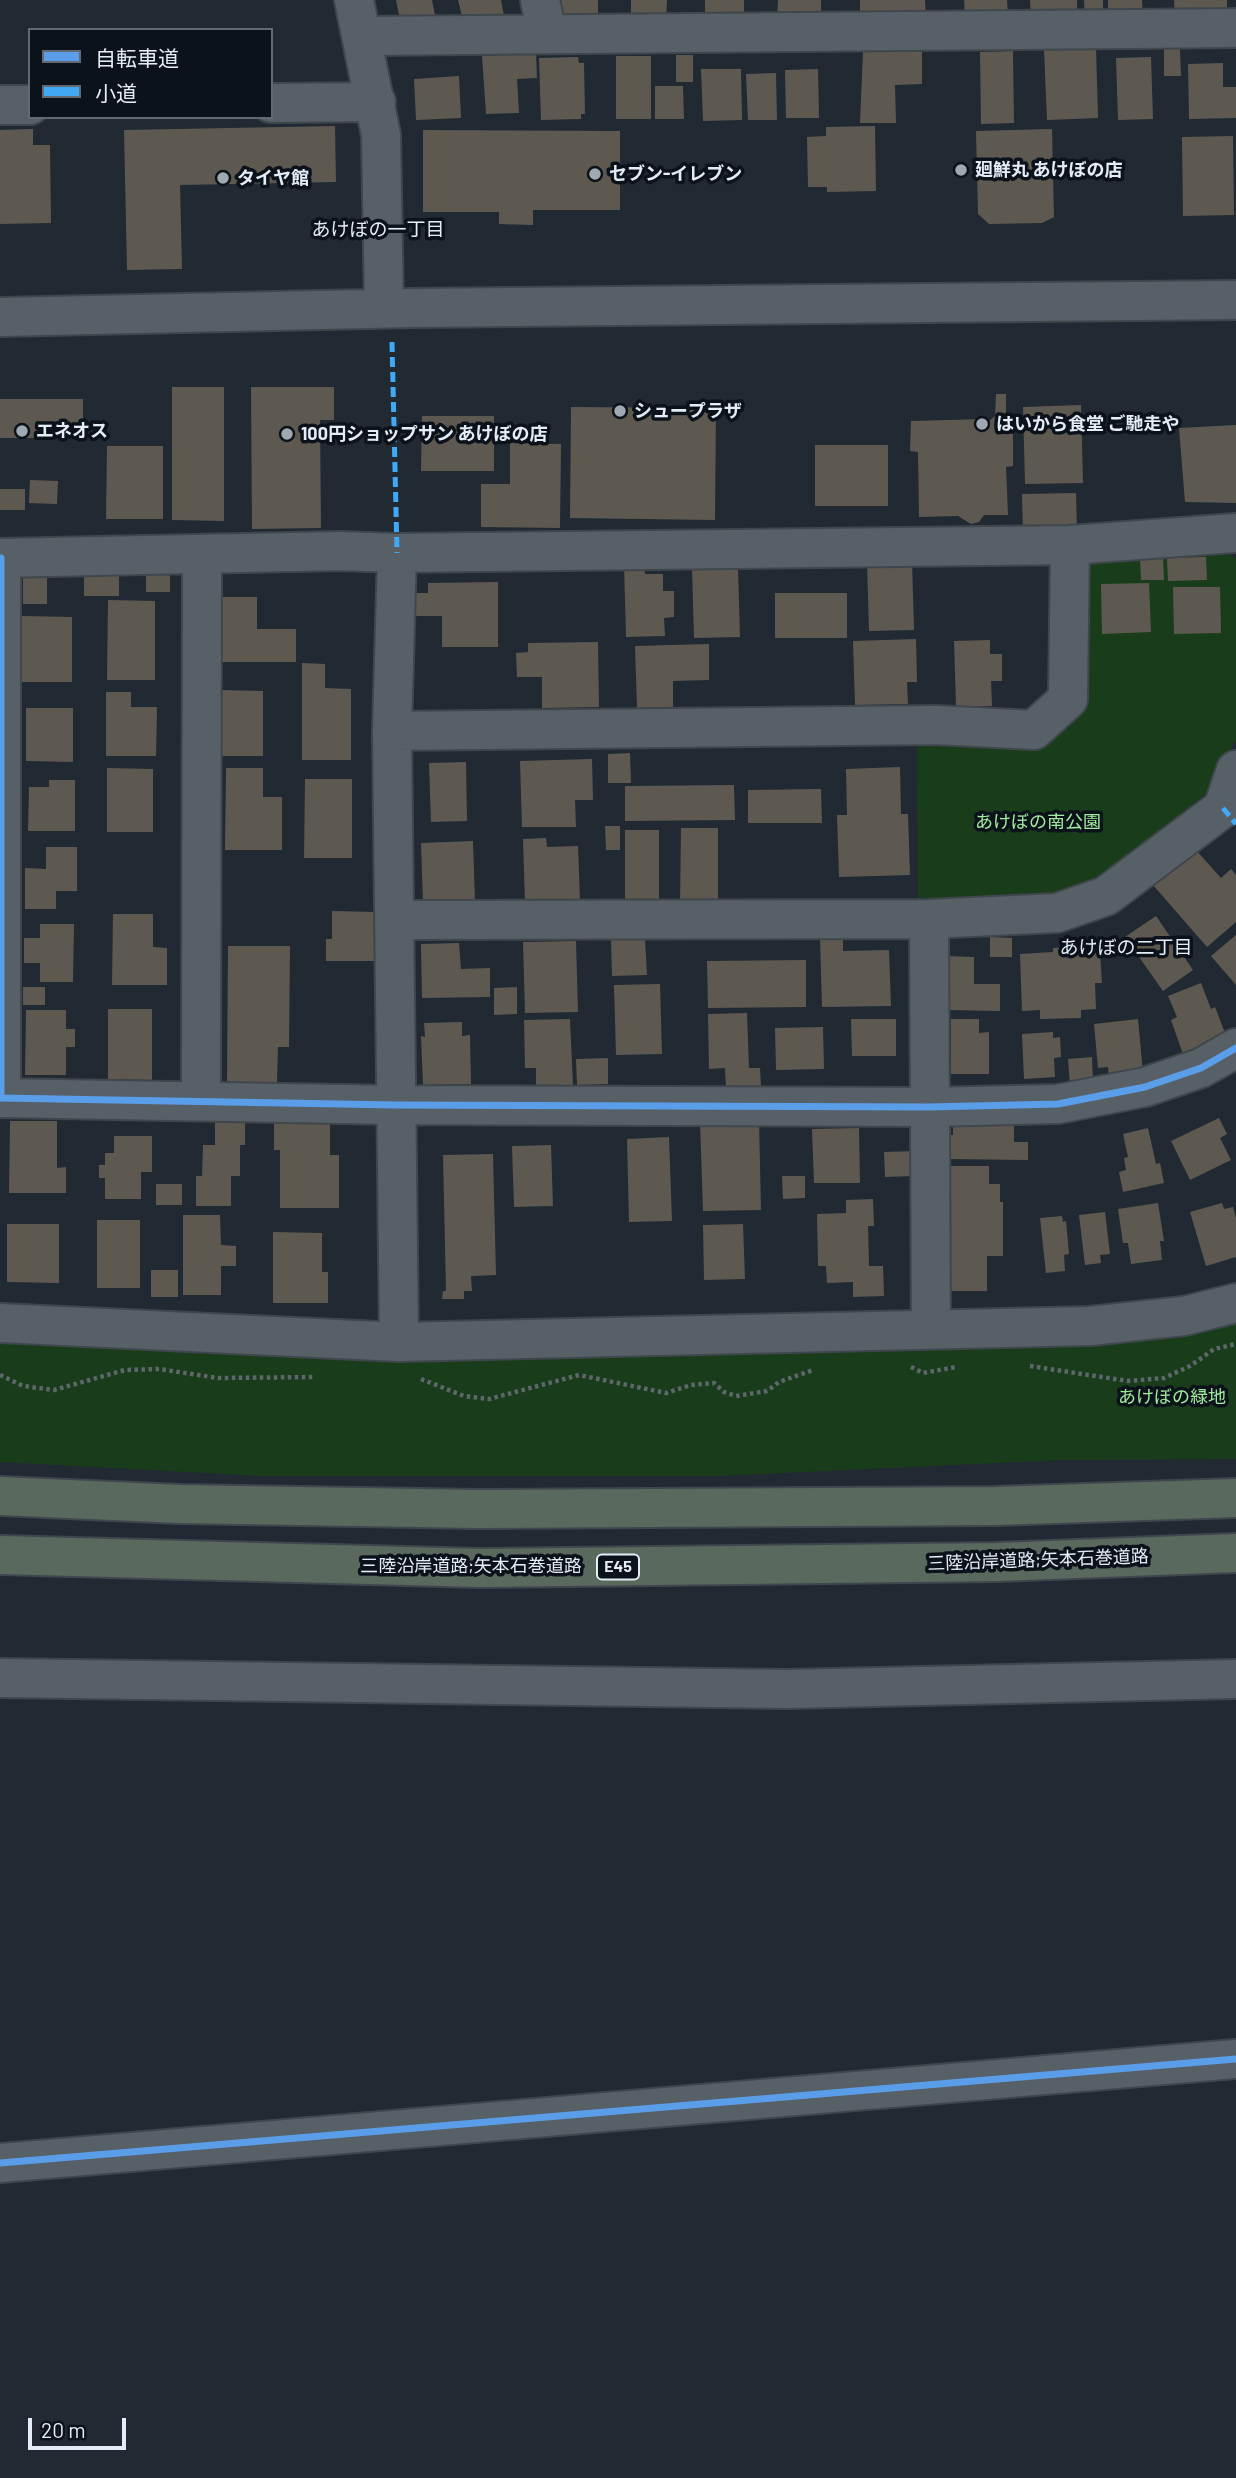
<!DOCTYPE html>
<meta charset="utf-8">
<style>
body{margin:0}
#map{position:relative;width:1236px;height:2478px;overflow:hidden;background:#212a32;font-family:Barlow,"Noto Sans JP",sans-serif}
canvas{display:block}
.legend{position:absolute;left:28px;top:28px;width:245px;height:91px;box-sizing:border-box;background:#0b1219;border:2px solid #616a72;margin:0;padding:9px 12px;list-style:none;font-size:21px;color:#e2edf7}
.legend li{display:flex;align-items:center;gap:14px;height:35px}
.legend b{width:35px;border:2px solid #616a72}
.scale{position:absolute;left:28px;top:2418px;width:98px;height:32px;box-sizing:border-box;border:4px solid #e2edf7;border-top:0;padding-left:9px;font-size:21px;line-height:24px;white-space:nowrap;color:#e2edf7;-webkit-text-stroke:5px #0b1219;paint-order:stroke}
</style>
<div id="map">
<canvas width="1236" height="2478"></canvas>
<ul class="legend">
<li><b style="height:9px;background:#5a9eea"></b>自転車道</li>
<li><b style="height:9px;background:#3fa9f5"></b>小道</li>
</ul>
<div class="scale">20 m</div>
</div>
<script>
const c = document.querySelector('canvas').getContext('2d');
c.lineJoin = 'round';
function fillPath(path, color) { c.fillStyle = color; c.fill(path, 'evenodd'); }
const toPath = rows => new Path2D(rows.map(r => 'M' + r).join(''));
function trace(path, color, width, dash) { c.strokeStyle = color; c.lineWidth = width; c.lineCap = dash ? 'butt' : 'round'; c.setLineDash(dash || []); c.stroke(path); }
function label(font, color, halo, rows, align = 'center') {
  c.font = font + ' Barlow,"Noto Sans JP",sans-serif'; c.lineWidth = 7; c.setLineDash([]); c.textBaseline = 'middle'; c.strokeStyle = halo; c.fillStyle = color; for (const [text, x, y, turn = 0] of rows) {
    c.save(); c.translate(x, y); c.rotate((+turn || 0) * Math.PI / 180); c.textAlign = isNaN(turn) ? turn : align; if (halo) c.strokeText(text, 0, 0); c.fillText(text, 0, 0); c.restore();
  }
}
const green = toPath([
 [1232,555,1236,559,1236,740,1210,790,1102,880,1059,900,918,903,917,747,1033,743,1088,706,1086,570,1097,557],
 [1236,1319,1236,1459,1062,1460,717,1476,262,1476,0,1462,0,1341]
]);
const building = toPath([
 [396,0,432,0,436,21,400,20],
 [458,0,501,0,504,16,464,24],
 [561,0,598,0,598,21,562,21],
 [631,0,667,0,666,20,631,18],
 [705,0,744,0,744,21,705,22],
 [778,0,821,0,821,21,777,19],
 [860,0,925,0,926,20,860,20],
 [964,0,1007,0,1008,15,965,17],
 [1030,0,1077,0,1077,13,1031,21],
 [1084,0,1103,0,1103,21,1085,21],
 [1108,0,1142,0,1143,17,1108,17],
 [1174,0,1227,0,1227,16,1175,19],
 [1096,48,1098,118,1047,120,1044,49],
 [1164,49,1180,49,1181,76,1164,76],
 [922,50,922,84,895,85,896,123,860,123,863,52],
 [1013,51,1014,123,981,124,980,52],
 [536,53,537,78,517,79,519,113,486,114,482,56],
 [676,55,693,55,693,82,676,82],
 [616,56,651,56,651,119,616,119],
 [578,57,579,63,584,63,585,114,581,114,581,119,541,120,539,58],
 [1151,57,1153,119,1118,120,1116,58],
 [1223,63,1223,87,1236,87,1236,118,1189,119,1188,64],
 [701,69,741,69,742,120,703,121],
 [818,69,819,118,786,118,785,70],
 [776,73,777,120,748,120,746,74],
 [459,76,461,118,416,120,414,79],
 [655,86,683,86,684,119,655,119],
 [335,126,336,182,180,185,182,269,127,270,124,130],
 [875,126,876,191,827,192,827,187,808,187,807,137,826,136,826,127],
 [33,129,33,145,50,145,51,223,0,224,0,130],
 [1052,129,1054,217,1042,223,989,224,978,214,976,131],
 [423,130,620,131,620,210,533,210,533,225,499,224,499,212,423,212],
 [1233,136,1234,215,1183,216,1182,137],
 [172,387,224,387,224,521,172,520],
 [251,387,334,387,334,420,320,420,321,528,252,529],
 [996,394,1006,394,1006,433,1013,434,1013,466,1006,467,1008,515,984,515,979,522,971,524,958,516,919,517,918,452,910,451,911,421,986,419,987,423,995,416],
 [0,399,83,399,83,438,0,438],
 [1081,405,1083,483,1025,484,1023,407],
 [571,407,716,408,715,520,570,518],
 [422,416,494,416,494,471,421,471],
 [1236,425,1236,503,1185,502,1179,428],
 [510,443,561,444,560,528,481,527,481,484,510,484],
 [815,445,888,445,888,506,815,506],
 [107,446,163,446,163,519,106,519],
 [30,480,58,481,57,504,29,503],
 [0,489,25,489,25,510,0,510],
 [1076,493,1077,531,1023,533,1022,494],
 [1206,557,1207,580,1168,581,1167,558],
 [1163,558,1164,580,1141,580,1140,559],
 [912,561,914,630,869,631,867,562],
 [644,563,645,574,663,574,663,591,674,591,674,617,664,618,665,636,626,637,624,564],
 [738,567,740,637,694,638,692,568],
 [146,568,170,568,170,592,146,592],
 [23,569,47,570,47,604,23,604],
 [84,569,119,569,119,596,84,596],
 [498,582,498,647,442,647,442,616,414,616,415,593,428,593,428,583],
 [1149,583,1151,632,1102,634,1101,584],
 [1173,587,1220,587,1221,633,1174,634],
 [775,593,847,593,847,638,775,638],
 [219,597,257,597,257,629,296,629,296,662,219,662],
 [108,600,155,601,155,680,107,680],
 [22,616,72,617,72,682,21,682],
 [916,639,917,682,907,682,908,704,855,705,853,641],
 [990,640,990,654,1002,654,1002,681,991,681,992,706,956,707,954,641],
 [598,642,599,707,542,708,542,677,517,677,516,653,528,652,528,643],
 [709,644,709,680,673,681,673,707,637,708,635,646],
 [302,663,325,664,325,688,351,689,351,760,302,760],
 [221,690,263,691,263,756,221,756],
 [106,692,131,692,131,707,157,707,156,756,106,756],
 [26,708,73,708,73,762,26,761],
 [630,753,631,783,608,783,608,754],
 [592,759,593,800,575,800,576,827,522,827,520,761],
 [466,762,467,821,431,822,429,763],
 [900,767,901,814,908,814,910,875,839,877,837,815,847,815,846,769],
 [107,768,153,769,153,832,107,832],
 [226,768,263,768,263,797,282,797,282,850,225,850],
 [305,779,352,779,352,858,304,858],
 [49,780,75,780,75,831,28,831,29,787,49,787],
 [734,785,735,820,625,821,625,786],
 [821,789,822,823,748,823,748,790],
 [605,826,620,826,620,850,606,850],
 [681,828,718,828,718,905,680,905],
 [625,830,659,830,659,904,625,903],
 [546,838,547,847,578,846,580,902,525,904,523,839],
 [473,841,475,902,423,903,421,843],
 [46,847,77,847,77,891,56,891,56,909,25,909,25,868,46,869],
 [1195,849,1221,878,1231,869,1236,875,1236,922,1207,947,1153,885],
 [332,911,375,912,375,961,326,961,326,939,332,939],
 [113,914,153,914,153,947,167,948,167,985,112,985],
 [1156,916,1193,970,1163,991,1125,937],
 [40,924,74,924,73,982,40,982,40,963,24,963,24,938,40,938],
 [1236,935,1236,985,1211,956],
 [990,937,1012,938,1012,957,990,957],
 [611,938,645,938,647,975,612,976],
 [820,938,843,938,843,951,889,950,891,1006,822,1007],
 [576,941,578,1012,525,1013,523,942],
 [459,943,461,969,490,968,490,997,422,998,421,944],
 [228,946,290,946,289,1047,278,1047,277,1082,227,1082],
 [1076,947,1076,954,1100,953,1102,983,1095,983,1096,1009,1081,1010,1081,1018,1040,1019,1040,1010,1022,1011,1020,954,1053,952,1053,948],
 [947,956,974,957,974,984,1000,984,1000,1011,947,1010],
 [806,960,806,1007,708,1008,707,961],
 [1201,983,1211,1009,1215,1007,1227,1038,1183,1054,1171,1020,1177,1017,1168,996],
 [660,984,662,1054,616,1055,614,985],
 [23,987,45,987,45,1005,23,1005],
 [517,987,517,1014,494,1015,494,988],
 [108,1009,152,1009,152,1080,108,1079],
 [26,1010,66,1010,66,1029,75,1029,75,1047,66,1047,66,1075,25,1075],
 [747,1013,749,1068,760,1068,761,1087,726,1088,725,1068,709,1069,708,1014],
 [570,1019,573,1086,536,1087,536,1068,525,1068,524,1020],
 [851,1019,896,1019,896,1056,852,1056],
 [951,1019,979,1019,979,1033,989,1032,989,1074,951,1074],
 [1138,1019,1143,1073,1109,1076,1108,1067,1098,1068,1094,1024],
 [462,1022,462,1036,470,1035,471,1084,423,1085,421,1036,425,1037,424,1023],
 [823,1027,824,1069,776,1070,775,1028],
 [1053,1032,1053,1038,1060,1037,1061,1057,1054,1058,1055,1077,1024,1079,1022,1034],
 [1092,1057,1093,1083,1070,1085,1068,1059],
 [608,1058,608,1084,577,1085,576,1059],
 [953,1118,1014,1119,1014,1142,1028,1142,1028,1160,947,1159,947,1135,953,1135],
 [1219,1118,1227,1134,1220,1138,1231,1160,1190,1180,1171,1141],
 [759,1120,761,1210,703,1211,700,1121],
 [10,1121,57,1121,57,1168,66,1167,66,1193,9,1193],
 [215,1121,245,1121,245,1145,240,1145,240,1176,231,1176,231,1206,196,1206,196,1176,202,1176,203,1145,215,1145],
 [274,1122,330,1122,330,1155,339,1155,339,1208,280,1208,280,1150,274,1150],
 [859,1128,860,1183,814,1183,812,1129],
 [1148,1128,1156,1164,1160,1163,1164,1183,1123,1192,1119,1172,1126,1170,1124,1158,1128,1157,1123,1134],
 [114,1136,152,1136,152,1172,141,1172,141,1199,105,1199,105,1178,99,1178,99,1165,105,1165,105,1153,114,1153],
 [669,1137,672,1221,629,1222,627,1139],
 [551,1145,553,1206,514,1207,512,1146],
 [917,1151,917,1176,885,1177,884,1152],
 [493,1154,496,1275,471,1276,472,1291,464,1291,464,1299,442,1299,443,1291,446,1291,443,1155],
 [947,1166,989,1166,989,1184,1000,1184,1000,1202,1003,1202,1003,1256,987,1256,987,1291,946,1291],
 [782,1176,805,1176,805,1198,783,1199],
 [156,1184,182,1184,182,1205,156,1205],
 [873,1199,874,1226,868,1226,869,1266,883,1266,884,1296,853,1297,853,1282,827,1283,826,1266,818,1266,817,1214,846,1213,846,1200],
 [1158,1203,1164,1241,1160,1241,1162,1260,1131,1264,1128,1243,1123,1243,1118,1209],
 [1222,1203,1224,1209,1233,1207,1236,1218,1236,1257,1206,1266,1190,1212],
 [1105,1212,1110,1254,1100,1255,1101,1263,1085,1265,1079,1215],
 [183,1215,220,1215,221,1245,236,1246,236,1266,221,1266,221,1295,183,1295],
 [1062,1216,1063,1222,1066,1221,1069,1254,1064,1255,1065,1271,1046,1273,1040,1218],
 [97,1220,140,1220,140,1288,97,1288],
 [7,1224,59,1224,59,1283,7,1282],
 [743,1224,745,1279,704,1280,703,1225],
 [273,1232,322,1233,322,1272,328,1272,328,1303,273,1303],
 [151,1270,178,1270,178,1297,151,1297]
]);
const path = toPath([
 [1030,1366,1128,1381,1164,1378,1190,1366,1214,1349,1236,1344],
 [911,1367,923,1373,956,1367],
 [0,1375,23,1386,54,1390,125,1370,159,1369,218,1378,314,1377],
 [421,1379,464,1396,489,1399,579,1375,666,1393,691,1385,714,1383,724,1392,736,1396,767,1391,779,1382,813,1370]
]);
const street = toPath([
 [540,0,547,34],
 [362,36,1236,28],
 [271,103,376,102],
 [0,105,30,105],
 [397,553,392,731,399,1342],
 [0,558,340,551,397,553,1070,545,1236,533],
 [1,558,1,1098,396,1105,930,1107,1058,1104,1145,1087,1201,1068,1236,1048],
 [392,731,935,725,1034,730,1068,699,1070,545],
 [929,919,931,1329],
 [394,920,929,919,1057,913,1106,896,1223,808,1236,770],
 [201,1101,202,554],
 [0,1678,786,1689,1236,1679],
 [0,2163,1236,2059]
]);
const secondary = toPath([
 [354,0,381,135,384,308],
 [0,317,412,308,1236,300],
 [0,1323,399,1342,1090,1326,1184,1316,1236,1303]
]);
const highway = toPath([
 [0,1496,180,1504,478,1509,995,1506,1236,1498],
 [0,1555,480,1568,997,1562,1236,1553]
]);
const quiet = toPath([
 [392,342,397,553],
 [1223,808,1236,824]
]);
const cycleway = toPath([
 [1,558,1,1098,396,1105,930,1107,1058,1104,1145,1087,1201,1068,1236,1048],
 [0,2163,1236,2059]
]);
const markers = [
 [961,170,7,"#9ea9b2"],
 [595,174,7,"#9ea9b2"],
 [223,178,7,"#9ea9b2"],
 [620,411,7,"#9ea9b2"],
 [982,424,7,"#9ea9b2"],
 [22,431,7,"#9ea9b2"],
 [287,434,7,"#9ea9b2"]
];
const shields = [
 [618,1567,42]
];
const shieldNames = [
 ["E45",618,1567]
];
const poiNames = [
 ["廻鮮丸 あけぼの店",975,170],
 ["セブン-イレブン",609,174],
 ["タイヤ館",237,178],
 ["シュープラザ",634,411],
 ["はいから食堂 ご馳走や",996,424],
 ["エネオス",36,431],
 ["100円ショップサン あけぼの店",301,434]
];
const parkNames = [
 ["あけぼの南公園",1038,822],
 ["あけぼの緑地",1172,1397]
];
const streetNames = [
 ["三陸沿岸道路;矢本石巻道路",1038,1560,-2],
 ["三陸沿岸道路;矢本石巻道路",471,1566]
];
const neighbourhoodNames = [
 ["あけぼの一丁目",378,230],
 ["あけぼの二丁目",1126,948]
];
fillPath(green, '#193d1b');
fillPath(building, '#5d5950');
trace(street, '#3f474d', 42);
trace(secondary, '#3f474d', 42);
trace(highway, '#3f474d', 42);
trace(path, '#5f666c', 4.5, [3.5, 3.5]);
trace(street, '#586067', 38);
trace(secondary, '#586067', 38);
trace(highway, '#59695e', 38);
trace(quiet, '#3fa9f5', 5, [10, 5]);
trace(cycleway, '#5a9eea', 7);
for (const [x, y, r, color] of markers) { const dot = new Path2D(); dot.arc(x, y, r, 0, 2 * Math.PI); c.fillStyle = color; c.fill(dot); trace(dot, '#0b1219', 2.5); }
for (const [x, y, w] of shields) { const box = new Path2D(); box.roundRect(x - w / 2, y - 12.5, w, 25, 5); c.fillStyle = '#0b1219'; c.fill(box); trace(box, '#e2edf7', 2); }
label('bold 16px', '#e2edf7', null, shieldNames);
label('bold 18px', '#e2edf7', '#0b1219', poiNames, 'left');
label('18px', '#a1eb9d', '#0b1219', parkNames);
label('18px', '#e2edf7', '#0b1219', streetNames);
label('19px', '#e2edf7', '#0b1219', neighbourhoodNames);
</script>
